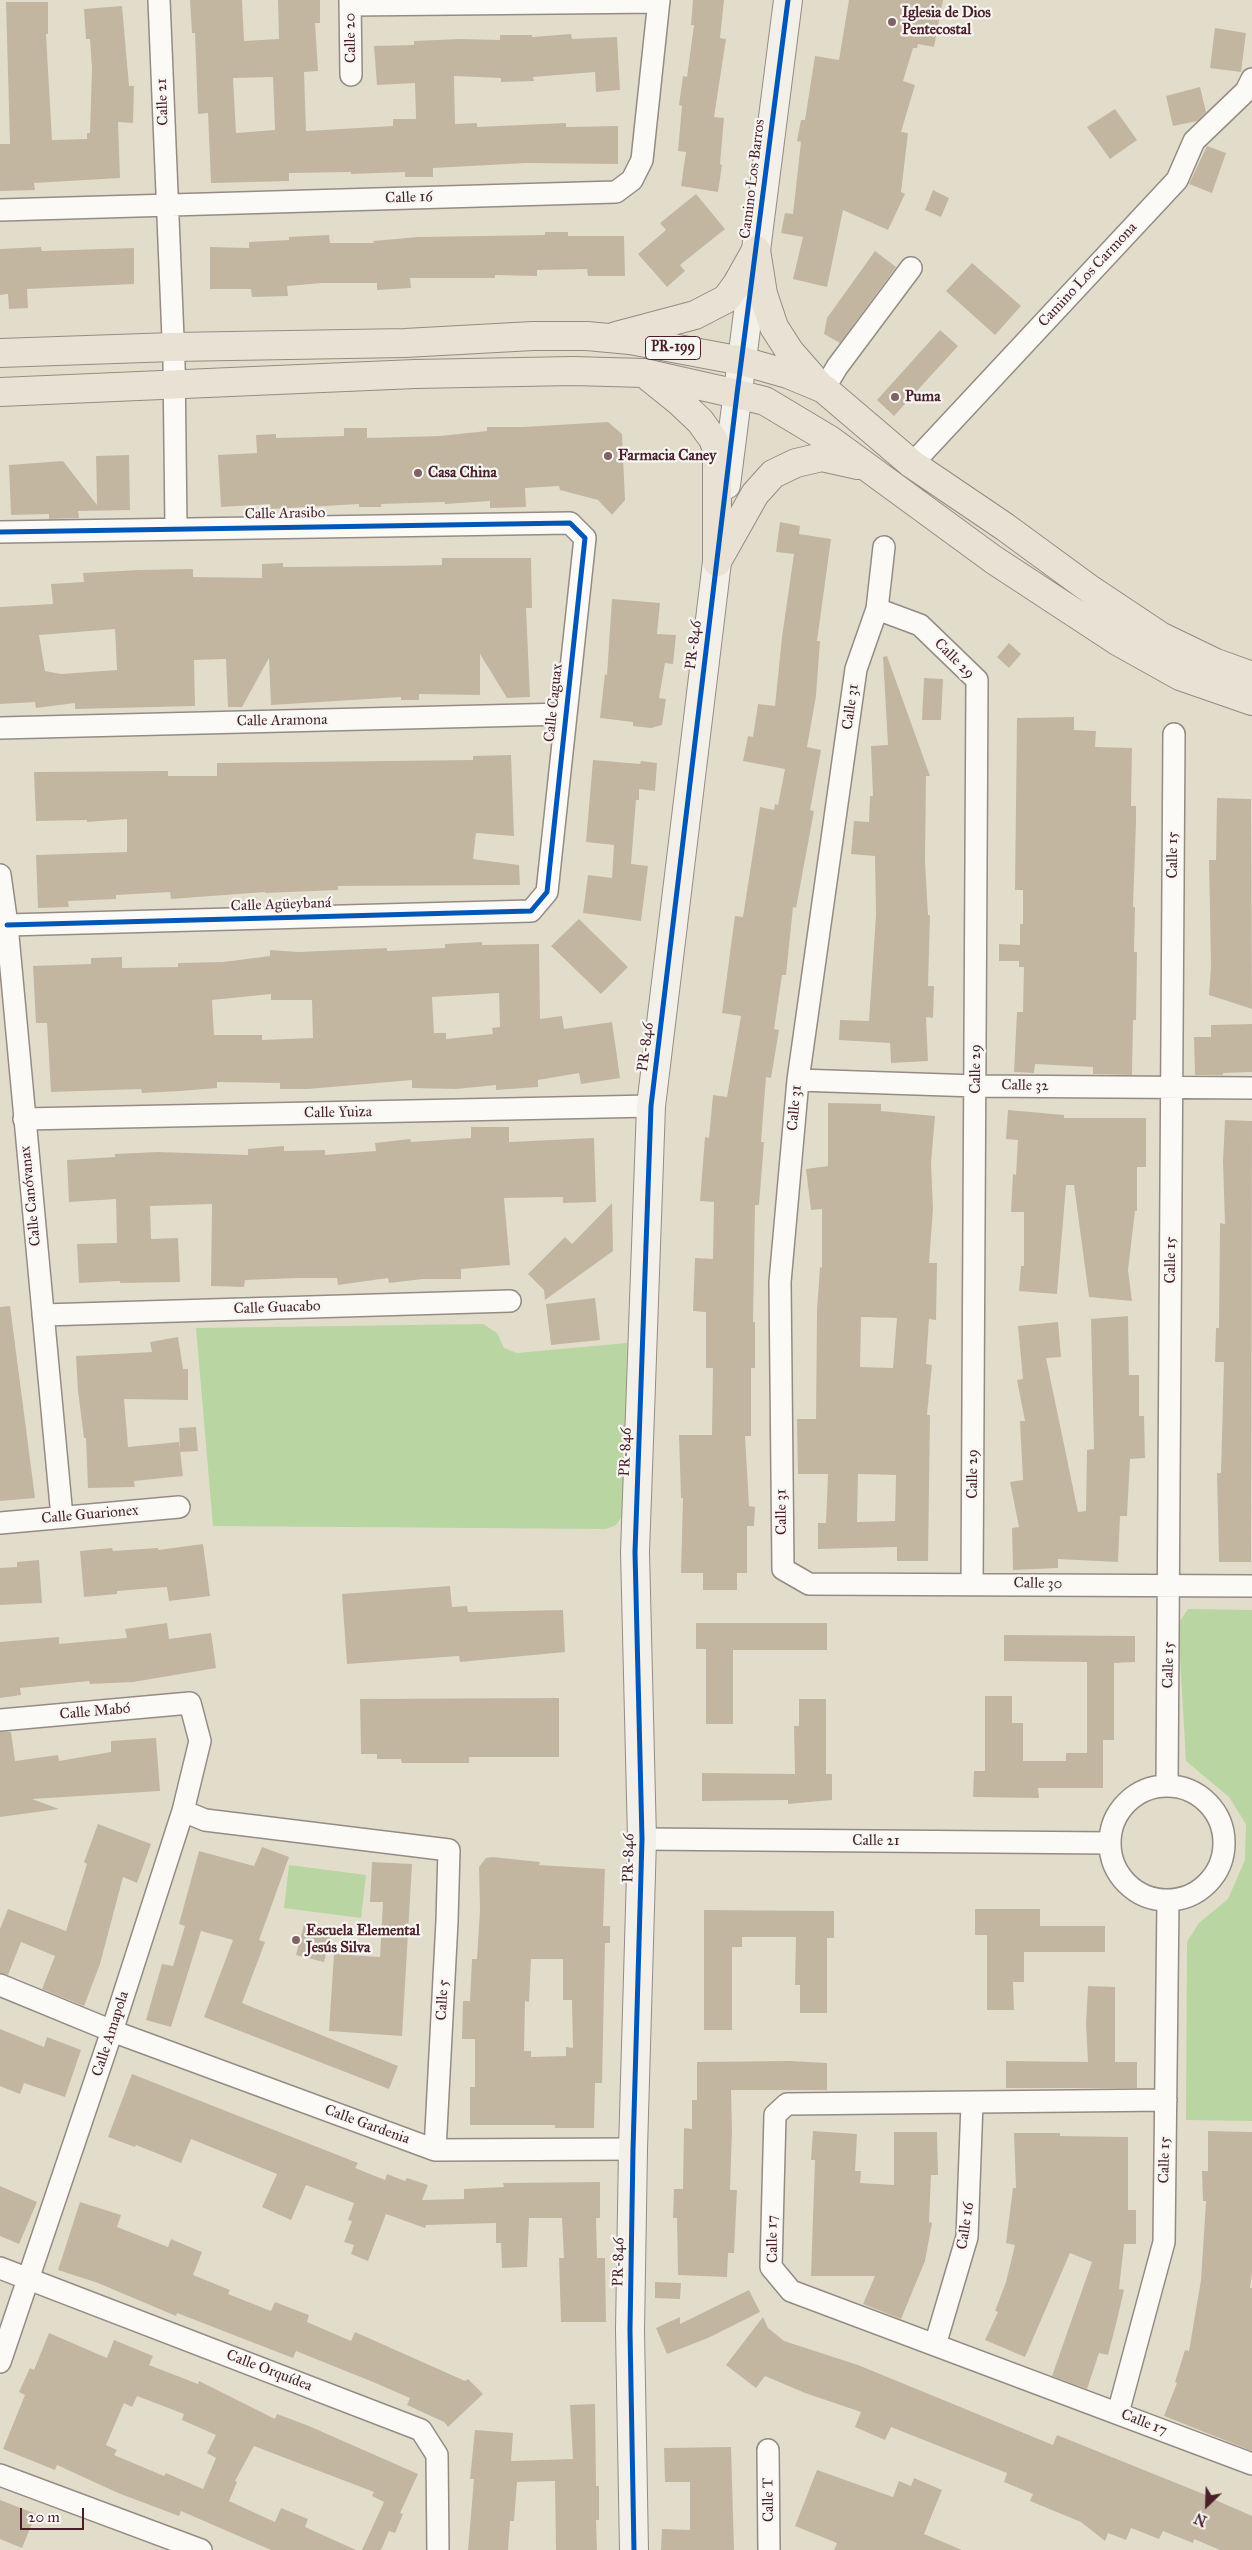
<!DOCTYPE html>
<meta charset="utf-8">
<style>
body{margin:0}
#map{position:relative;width:1252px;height:2550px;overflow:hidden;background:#e2ddcb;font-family:"IM FELL Great Primer",serif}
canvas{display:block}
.north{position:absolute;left:1182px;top:2480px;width:50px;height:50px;-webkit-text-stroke:4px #f6f6f2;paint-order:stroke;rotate:204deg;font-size:14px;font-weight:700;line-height:20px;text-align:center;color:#4a1f2b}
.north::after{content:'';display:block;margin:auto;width:18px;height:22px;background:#4a1f2b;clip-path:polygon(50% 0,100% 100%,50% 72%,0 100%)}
.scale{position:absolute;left:20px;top:2508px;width:64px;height:22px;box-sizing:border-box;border:2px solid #4a1f2b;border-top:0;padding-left:6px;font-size:15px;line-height:18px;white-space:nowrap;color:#4a1f2b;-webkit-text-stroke:4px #f6f6f2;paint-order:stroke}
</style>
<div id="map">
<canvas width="1252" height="2550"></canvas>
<div class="north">N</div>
<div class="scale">20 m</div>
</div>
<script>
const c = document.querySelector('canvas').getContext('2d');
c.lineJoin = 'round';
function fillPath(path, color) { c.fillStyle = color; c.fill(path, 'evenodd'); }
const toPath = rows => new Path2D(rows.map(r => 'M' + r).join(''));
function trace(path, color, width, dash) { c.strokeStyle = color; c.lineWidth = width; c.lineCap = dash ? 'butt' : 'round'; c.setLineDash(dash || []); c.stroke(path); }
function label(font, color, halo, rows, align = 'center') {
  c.font = font + ' "IM FELL Great Primer",serif'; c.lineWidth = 4.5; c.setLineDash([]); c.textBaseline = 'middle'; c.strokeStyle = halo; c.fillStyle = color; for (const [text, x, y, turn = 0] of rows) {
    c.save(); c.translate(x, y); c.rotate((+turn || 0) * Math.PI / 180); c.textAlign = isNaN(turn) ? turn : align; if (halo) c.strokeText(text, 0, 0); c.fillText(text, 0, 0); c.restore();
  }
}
const green = toPath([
 [483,1324,497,1333,504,1348,517,1353,627,1343,624,1514,616,1525,606,1529,213,1526,196,1328],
 [1188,1609,1252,1610,1252,2121,1186,2120,1187,1942,1199,1923,1228,1899,1245,1860,1246,1824,1229,1797,1186,1761,1178,1624],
 [289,1865,366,1875,361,1918,284,1908]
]);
const building = toPath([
 [190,0,242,0,244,41,279,39,278,0,320,0,320,23,315,23,318,71,304,72,306,131,393,126,393,119,416,119,415,83,377,85,374,46,414,45,414,41,460,39,500,40,500,35,532,35,532,37,571,34,572,39,617,37,620,90,596,92,595,72,533,77,534,81,501,82,501,78,454,76,455,124,477,123,477,127,566,123,566,127,618,126,618,164,526,163,433,168,433,177,405,177,405,172,351,174,351,172,289,173,289,181,211,183,208,113,198,114,195,33,192,33],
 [273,77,275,130,236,133,233,78],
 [693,0,724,0,720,38,726,39,714,117,724,118,720,164,722,165,718,192,681,186,686,152,678,151,682,106,679,105,683,76,687,77,694,25,691,25],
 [849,0,943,0,934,47,918,44,917,48,913,48,903,81,915,85,901,132,908,133,901,192,905,194,888,230,843,210,827,287,793,279,803,237,781,233,785,213,793,214,801,142,797,141,801,120,805,120,815,56,839,60],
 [6,2,48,2,48,34,46,34,52,140,87,139,87,133,90,133,92,68,90,39,86,39,84,9,122,6,129,86,134,86,133,123,118,122,120,178,34,183,35,190,0,191,0,144,10,144],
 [1215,28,1246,33,1241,72,1210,68],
 [1200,87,1206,112,1197,121,1173,126,1166,96],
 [1115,109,1137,140,1110,159,1087,127],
 [1207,146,1226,153,1212,193,1189,184],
 [933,190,949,198,941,217,925,210],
 [696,194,725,229,680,265,685,271,667,287,638,254,666,230,660,223],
 [545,232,568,232,568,236,624,236,625,276,588,276,587,269,537,270,537,276,495,275,495,278,410,278,411,288,377,290,377,283,322,283,287,286,288,296,252,297,251,289,210,289,210,247,249,248,249,242,289,240,289,237,329,235,330,243,374,243,373,241,418,237,545,235],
 [41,247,42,251,134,248,134,284,27,289,28,308,9,309,8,294,0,295,0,249],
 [875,251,896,267,840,343,824,334,827,318],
 [972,263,1021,306,995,335,946,291],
 [940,330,958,346,894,416,877,400],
 [608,422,622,434,625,500,612,515,598,500,560,490,559,486,525,488,526,507,490,508,490,501,445,504,445,502,381,504,381,507,359,507,359,504,271,509,270,504,221,507,218,455,257,453,256,435,276,434,276,438,344,436,344,428,367,428,367,438,440,436,487,431,487,427,523,427],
 [129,455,130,510,78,511,79,518,49,519,49,514,11,515,9,465,63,461,97,505,96,456],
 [780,522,800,526,799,534,831,539,817,641,820,641,816,696,807,747,821,750,810,810,814,811,796,908,793,907,786,975,782,975,774,1029,779,1030,771,1078,766,1077,761,1142,764,1142,759,1205,755,1205,753,1322,755,1322,755,1368,751,1368,751,1436,745,1436,749,1506,755,1507,754,1526,747,1526,747,1573,737,1573,737,1590,703,1590,703,1573,681,1573,683,1498,681,1498,679,1435,712,1435,713,1368,706,1368,706,1312,693,1311,695,1258,713,1259,714,1202,700,1201,705,1137,709,1138,713,1095,727,1097,741,1016,722,1013,735,916,743,917,760,807,774,810,775,804,778,805,785,769,743,761,748,736,753,737,758,704,775,706,782,637,794,554,776,552],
 [442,558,531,558,532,608,526,608,530,697,507,698,480,654,480,695,419,694,419,700,401,700,401,697,271,705,269,658,242,707,228,707,226,659,194,660,195,706,75,709,75,703,36,708,35,702,0,704,0,607,53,604,51,584,84,582,83,573,139,570,193,569,193,577,262,578,262,564,283,563,283,567,388,566,442,565],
 [115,629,117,670,61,674,45,671,39,635],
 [612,599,660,603,657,634,676,635,673,664,665,663,659,698,666,699,662,725,651,728,633,726,633,722,600,718,605,674,607,675],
 [1009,643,1021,654,1009,668,997,657],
 [887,656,930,776,926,776,925,861,928,915,930,915,928,986,934,986,933,1018,926,1017,928,1061,891,1063,890,1043,839,1040,840,1020,869,1021,876,915,875,856,851,854,854,821,869,822,870,796,873,796,871,746,888,745,883,657],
 [924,678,943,679,941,720,922,720],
 [1074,717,1074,730,1096,731,1095,747,1132,748,1131,806,1136,806,1136,822,1133,907,1135,907,1134,952,1137,952,1136,1020,1133,1020,1132,1075,1093,1074,1093,1067,1035,1064,1034,1073,1014,1072,1017,1012,1023,1012,1024,967,1019,967,1019,961,999,961,999,944,1020,945,1020,924,1023,924,1023,890,1015,890,1017,718],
 [511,755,514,836,476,833,473,859,519,865,520,885,338,886,338,890,265,893,265,892,171,899,170,892,116,895,116,899,68,901,69,907,38,908,36,855,127,852,127,819,87,822,87,820,36,821,34,772,168,771,168,776,217,776,217,763,473,760,473,756],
 [593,760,640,764,641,761,657,763,655,791,639,789,639,800,636,800,631,864,648,866,641,921,583,913,588,875,612,878,614,845,586,842],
 [1217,798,1251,799,1252,1009,1209,995,1211,968,1209,860,1216,860],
 [579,919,628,967,601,994,551,946],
 [482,942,482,945,539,944,540,1019,562,1016,564,1029,612,1022,620,1078,581,1084,579,1073,538,1080,538,1087,496,1090,496,1085,456,1089,412,1088,412,1080,308,1089,280,1089,280,1083,217,1082,217,1088,180,1091,142,1093,141,1089,51,1092,47,1023,36,1023,33,966,91,964,91,958,122,957,122,968,178,967,178,963,223,962,270,956,270,950,299,952,387,948,387,951,445,948,445,944],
 [499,993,500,1027,492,1028,493,1034,446,1039,446,1033,434,1033,432,997],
 [271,994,271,1000,312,1000,313,1038,262,1040,262,1035,214,1035,212,1000],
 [1252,1024,1252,1072,1223,1073,1223,1075,1195,1075,1194,1037,1211,1037,1211,1025],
 [828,1103,881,1104,881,1111,935,1116,931,1163,933,1209,929,1263,937,1263,936,1320,929,1319,926,1364,932,1365,927,1415,930,1415,928,1561,897,1561,897,1547,818,1549,818,1523,826,1523,828,1474,798,1474,797,1419,816,1419,817,1310,820,1267,822,1268,822,1209,811,1210,806,1169,828,1166],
 [861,1317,897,1318,893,1368,860,1367],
 [858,1474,896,1475,895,1521,857,1522],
 [1008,1110,1064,1115,1064,1118,1146,1118,1146,1167,1137,1167,1137,1211,1135,1211,1128,1270,1132,1301,1089,1297,1074,1185,1066,1185,1057,1294,1019,1291,1021,1266,1024,1266,1024,1212,1011,1212,1013,1174,1016,1175,1018,1140,1006,1139],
 [1225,1120,1252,1121,1251,1562,1219,1562,1217,1473,1221,1473,1224,1362,1215,1362,1216,1328,1219,1328,1220,1223,1225,1224,1223,1161],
 [471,1127,509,1127,509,1142,594,1138,596,1202,563,1203,563,1197,504,1198,510,1265,461,1269,461,1279,423,1279,389,1283,388,1278,338,1285,337,1278,298,1278,245,1280,244,1287,211,1286,212,1204,150,1206,151,1239,178,1238,180,1282,120,1283,120,1281,79,1283,77,1244,117,1243,116,1199,69,1202,67,1160,115,1157,115,1154,158,1152,248,1155,248,1149,284,1146,284,1151,325,1150,325,1155,376,1151,375,1143,410,1139,411,1142,471,1138],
 [612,1203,613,1251,545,1300,544,1290,528,1274,565,1237,572,1244],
 [595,1298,600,1340,551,1345,546,1304],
 [10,1306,35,1498,0,1501,0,1307],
 [1128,1316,1129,1375,1139,1375,1139,1416,1144,1416,1145,1458,1130,1459,1127,1516,1120,1516,1118,1562,1058,1559,1058,1568,1013,1570,1012,1528,1019,1527,1010,1482,1023,1480,1020,1421,1025,1421,1017,1380,1023,1379,1018,1326,1058,1322,1061,1357,1046,1358,1078,1512,1086,1511,1087,1450,1094,1449,1091,1319],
 [178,1337,183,1369,188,1369,188,1400,124,1399,128,1447,179,1442,183,1476,134,1481,135,1487,88,1488,86,1438,84,1438,78,1391,76,1356,152,1352,150,1342],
 [196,1427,198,1451,180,1452,179,1428],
 [203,1544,210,1596,169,1601,167,1587,117,1591,117,1594,84,1597,80,1551,112,1548,113,1551,158,1548,158,1550],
 [39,1560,42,1603,0,1605,0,1568,17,1567,17,1562],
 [450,1586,452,1607,467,1606,468,1612,563,1610,565,1652,460,1662,459,1656,347,1664,342,1594],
 [167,1623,169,1639,211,1633,216,1668,133,1682,90,1684,89,1681,20,1688,21,1695,0,1698,0,1642,59,1637,59,1644,127,1638,125,1629],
 [696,1623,827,1623,827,1650,733,1650,733,1724,706,1724,706,1649,696,1649],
 [1004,1635,1135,1636,1135,1662,1114,1663,1114,1740,1103,1740,1103,1788,1038,1788,1039,1798,973,1797,974,1771,985,1771,985,1696,1012,1696,1012,1723,1023,1723,1023,1761,1066,1761,1066,1753,1087,1753,1087,1662,1004,1661],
 [559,1698,559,1757,469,1757,469,1763,402,1763,401,1759,377,1759,377,1754,361,1754,360,1699],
 [799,1699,826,1699,826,1774,832,1774,832,1800,788,1804,788,1800,702,1801,702,1773,795,1774,794,1726,799,1726],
 [0,1732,11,1732,15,1761,58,1755,59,1761,111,1752,111,1741,156,1738,160,1791,32,1799,59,1809,0,1817],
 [98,1824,151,1844,137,1883,123,1877,100,1964,84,2006,42,1989,55,1956,21,1942,8,1975,0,1973,0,1929,8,1909,66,1931,87,1864,84,1862],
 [262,1847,289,1857,259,1940,265,1942,242,2003,398,2066,389,2089,204,2017,233,1940,201,1931,171,2027,146,2020,162,1964,173,1966,185,1926,179,1924,199,1851,254,1866],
 [492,1857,540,1862,539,1865,605,1869,603,1926,610,1926,610,1943,605,1943,602,2083,595,2083,594,2128,555,2128,555,2125,470,2125,470,2087,475,2087,475,2039,462,2039,463,2001,470,2001,472,1959,477,1959,480,1910,479,1867,486,1858],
 [531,1959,563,1959,563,2000,572,2000,573,2048,566,2047,566,2056,531,2057,531,2051,524,2051,525,2001,529,2002],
 [372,1862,412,1864,402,2036,329,2031,334,1954,380,1957,383,1902,370,1902],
 [975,1909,1040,1909,1040,1926,1105,1926,1105,1952,1024,1952,1024,1982,1013,1982,1014,2010,987,2010,987,1935,975,1935],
 [704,1910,834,1911,834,1938,827,1938,827,2013,800,2013,800,1985,795,1985,796,1937,742,1937,742,1947,732,1947,732,2030,704,2030],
 [305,1921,333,1929,324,1962,296,1955],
 [1088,1986,1115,1987,1115,2062,1137,2062,1137,2088,1006,2088,1006,2061,1088,2062,1086,2024],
 [0,2029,44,2047,47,2037,81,2050,65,2097,24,2083,20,2094,0,2086],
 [790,2061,827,2063,827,2090,731,2090,732,2130,730,2190,737,2190,734,2253,728,2253,727,2277,678,2275,677,2218,673,2218,674,2189,683,2189,684,2128,692,2129,692,2100,697,2100,697,2062],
 [132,2074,358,2163,355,2168,385,2180,387,2174,405,2181,407,2178,428,2185,422,2200,464,2199,464,2189,504,2187,503,2183,600,2182,600,2218,596,2218,597,2258,605,2258,606,2322,561,2322,559,2258,564,2258,562,2218,529,2218,527,2267,502,2268,501,2243,496,2243,496,2223,426,2225,425,2228,386,2214,368,2261,351,2254,354,2245,344,2242,352,2221,348,2220,354,2203,306,2185,291,2220,262,2207,277,2174,191,2139,181,2163,136,2145,135,2147,108,2137],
 [813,2131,857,2134,855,2171,861,2171,860,2183,894,2185,894,2132,937,2132,938,2175,931,2175,929,2222,932,2223,925,2261,901,2319,863,2304,875,2276,811,2276,815,2160,811,2160],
 [1208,2131,1252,2132,1252,2272,1250,2288,1252,2288,1252,2451,1164,2416,1177,2383,1175,2382,1185,2350,1189,2351,1201,2280,1206,2201,1203,2201,1202,2171,1208,2171],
 [1014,2133,1060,2133,1060,2136,1128,2137,1128,2210,1136,2210,1136,2244,1124,2244,1119,2289,1124,2290,1116,2324,1108,2355,1099,2353,1087,2389,1052,2376,1092,2262,1070,2253,1025,2357,985,2340,998,2312,995,2311,1006,2282,1015,2245,1006,2243,1013,2188,1016,2188],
 [0,2186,37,2202,19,2244,0,2236],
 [80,2202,121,2215,117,2227,168,2247,171,2239,202,2252,193,2275,230,2290,228,2294,271,2311,275,2302,309,2315,307,2322,351,2341,355,2332,465,2381,468,2379,483,2394,448,2427,444,2422,407,2405,410,2398,373,2382,296,2351,293,2358,177,2313,176,2316,98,2283,58,2270],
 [655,2282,681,2283,680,2299,655,2298],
 [749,2290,760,2312,708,2338,667,2354,656,2328,680,2317,680,2324],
 [763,2317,768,2328,784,2341,858,2365,1053,2445,1057,2435,1211,2497,1211,2498,1252,2516,1252,2550,1220,2550,1194,2539,1193,2543,1163,2531,1159,2539,1131,2528,1126,2540,1108,2533,1105,2541,1081,2522,1030,2501,1033,2494,1004,2482,1007,2473,891,2427,885,2440,855,2427,861,2412,805,2393,765,2376,756,2388,726,2365],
 [49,2333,107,2358,114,2340,153,2356,149,2365,198,2384,199,2381,275,2419,277,2414,309,2426,418,2474,400,2513,403,2514,395,2533,389,2531,381,2550,362,2550,384,2502,372,2496,374,2492,254,2446,235,2481,237,2482,229,2501,275,2522,281,2508,308,2519,305,2527,356,2550,271,2550,181,2511,179,2516,118,2493,57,2465,55,2470,3,2449,25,2395,19,2392,30,2368,34,2370],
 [137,2396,184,2414,182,2420,216,2435,207,2453,216,2458,203,2489,166,2473,164,2476,114,2455,117,2450,106,2445,124,2403,132,2407],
 [595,2404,596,2486,599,2486,599,2520,596,2520,597,2550,556,2550,555,2481,517,2482,514,2521,510,2521,508,2550,468,2550,474,2479,470,2479,475,2430,513,2433,511,2461,573,2459,570,2405],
 [731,2447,734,2550,661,2550,662,2529,690,2530,690,2482,665,2482,664,2448],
 [817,2470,893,2497,899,2481,911,2486,914,2478,942,2490,924,2534,962,2550,834,2550,837,2543,795,2526],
 [0,2500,36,2514,22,2548,0,2539]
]);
const street = toPath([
 [159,0,174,362,176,528],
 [350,0,351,75],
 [350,5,659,2],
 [0,210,616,192,632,180,642,160,659,0],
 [824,389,837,367,911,268],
 [912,464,1177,180,1194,141,1246,91,1252,79],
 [0,532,570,523,585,538,547,892,531,911,7,925],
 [884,547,877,609,856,669,798,1080,780,1282,783,1569,809,1584,1252,1586],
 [877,609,920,625,977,680,972,1583],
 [0,728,565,714],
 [0,875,7,925,62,1517],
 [798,1080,976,1086,1252,1088],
 [24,1119,651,1106],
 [43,1315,510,1301],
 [0,1523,179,1507],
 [0,1720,190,1703,200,1741,183,1811,112,2031,0,2362],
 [1167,1785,1174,734],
 '1110 1843a57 57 0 1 1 114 0a57 57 0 1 1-114 0Z',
 [183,1811,205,1820,449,1850,447,1921,435,2150],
 [642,1839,1109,1843],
 [0,1985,112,2031,435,2150,633,2149],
 [1166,2100,787,2104,775,2115,771,2267,791,2291,1252,2464],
 [0,2268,421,2430,437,2455,438,2550],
 [935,2345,967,2237,972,2103],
 [1118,2413,1164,2242,1168,1901],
 [768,2450,769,2550],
 [0,2475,201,2550]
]);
const secondary = toPath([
 [726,485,788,0],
 [634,2550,630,2330,633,2149,642,1839,635,1552,651,1106,720,537]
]);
const primary = toPath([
 [756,250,763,294,774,327,790,352,818,384],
 [616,336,695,315,726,299,737,284,756,250],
 [0,353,173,347,405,343,533,336,587,336,630,340,742,361,788,374,824,389,912,464,1005,527,1091,590,1160,636,1216,663,1252,676],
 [649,377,680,402,700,421,713,439,717,450,717,562],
 [0,392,415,374,573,371,644,373,737,394,765,401,830,440,994,560,1119,642,1180,676,1252,701],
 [719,558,755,494,773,474,796,463,822,457,858,465]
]);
const cycleway = toPath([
 [0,532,570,523,585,538,547,892,531,911,7,925],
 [634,2550,630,2330,633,2149,642,1839,635,1552,651,1106,737,394,788,0]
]);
const markers = [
 [892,22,5,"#7f6263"],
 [895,397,5,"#7f6263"],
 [608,456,5,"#7f6263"],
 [418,473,5,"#7f6263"],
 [296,1940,5,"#7f6263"]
];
const shields = [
 [673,348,55]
];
const shieldNames = [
 ["PR-199",673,348]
];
const poiNames = [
 ["Iglesia de Dios",902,13],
 ["Pentecostal",902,30],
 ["Puma",905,397],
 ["Farmacia Caney",618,456],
 ["Casa China",428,473],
 ["Escuela Elemental",306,1931],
 ["Jesús Silva",306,1948]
];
const streetNames = [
 ["Calle 20",351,38,-91],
 ["Calle 21",163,102,-92],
 ["Camino Los Barros",753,179,-83],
 ["Calle 16",409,198,-2],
 ["Camino Los Carmona",1088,275,-47],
 ["Calle Arasibo",285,514,-1],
 ["PR-846",694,645,-83],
 ["Calle 29",954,659,45],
 ["Calle Caguax",554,703,-84],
 ["Calle 31",851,707,-82],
 ["Calle Aramona",282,721,-1],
 ["Calle 15",1173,855,-90],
 ["Calle Agüeybaná",281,905,-2],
 ["PR-846",646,1047,-83],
 ["Calle 29",976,1069,-90],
 ["Calle 32",1025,1086,1],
 ["Calle 31",795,1108,-85],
 ["Calle Yuiza",338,1113,-1],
 ["Calle Canóvanax",31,1196,-96],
 ["Calle 15",1171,1260,-90],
 ["Calle Guacabo",277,1308,-2],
 ["PR-846",626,1452,-88],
 ["Calle 29",973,1474,-90],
 ["Calle 31",782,1512,-91],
 ["Calle Guarionex",90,1515,-5],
 ["Calle 30",1038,1584,1],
 ["Calle 15",1169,1665,-89],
 ["Calle Mabó",95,1712,-5],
 ["Calle 21",876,1841],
 ["PR-846",629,1858,-89],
 ["Calle 5",443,2000,-87],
 ["Calle Amapola",111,2034,-72],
 ["Calle Gardenia",367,2125,20],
 ["Calle 15",1165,2160,-89],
 ["Calle 16",966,2226,-82],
 ["Calle 17",773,2239,-91],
 ["PR-846",619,2262,-89],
 ["Calle Orquídea",269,2371,21],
 ["Calle 17",1144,2423,21],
 ["Calle T",769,2500,-91]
];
fillPath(green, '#b9d5a1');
fillPath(building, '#c3b6a1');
trace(street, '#958b84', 24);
trace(secondary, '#958b84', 30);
trace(primary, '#958b84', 30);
trace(street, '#fbfaf7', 21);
trace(secondary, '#f3f0e9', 28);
trace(primary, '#e8e1d4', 28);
trace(cycleway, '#0057b8', 5);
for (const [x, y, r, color] of markers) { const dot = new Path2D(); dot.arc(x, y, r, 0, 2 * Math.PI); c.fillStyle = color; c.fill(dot); trace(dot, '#f6f6f2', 2); }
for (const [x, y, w] of shields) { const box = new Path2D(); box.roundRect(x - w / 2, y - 11.5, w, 23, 4); c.fillStyle = '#f6f6f2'; c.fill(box); trace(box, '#4a1f2b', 1); }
label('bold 14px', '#4a1f2b', null, shieldNames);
label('bold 15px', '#4a1f2b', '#f6f6f2', poiNames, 'left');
label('15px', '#4a1f2b', '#f6f6f2', streetNames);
</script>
